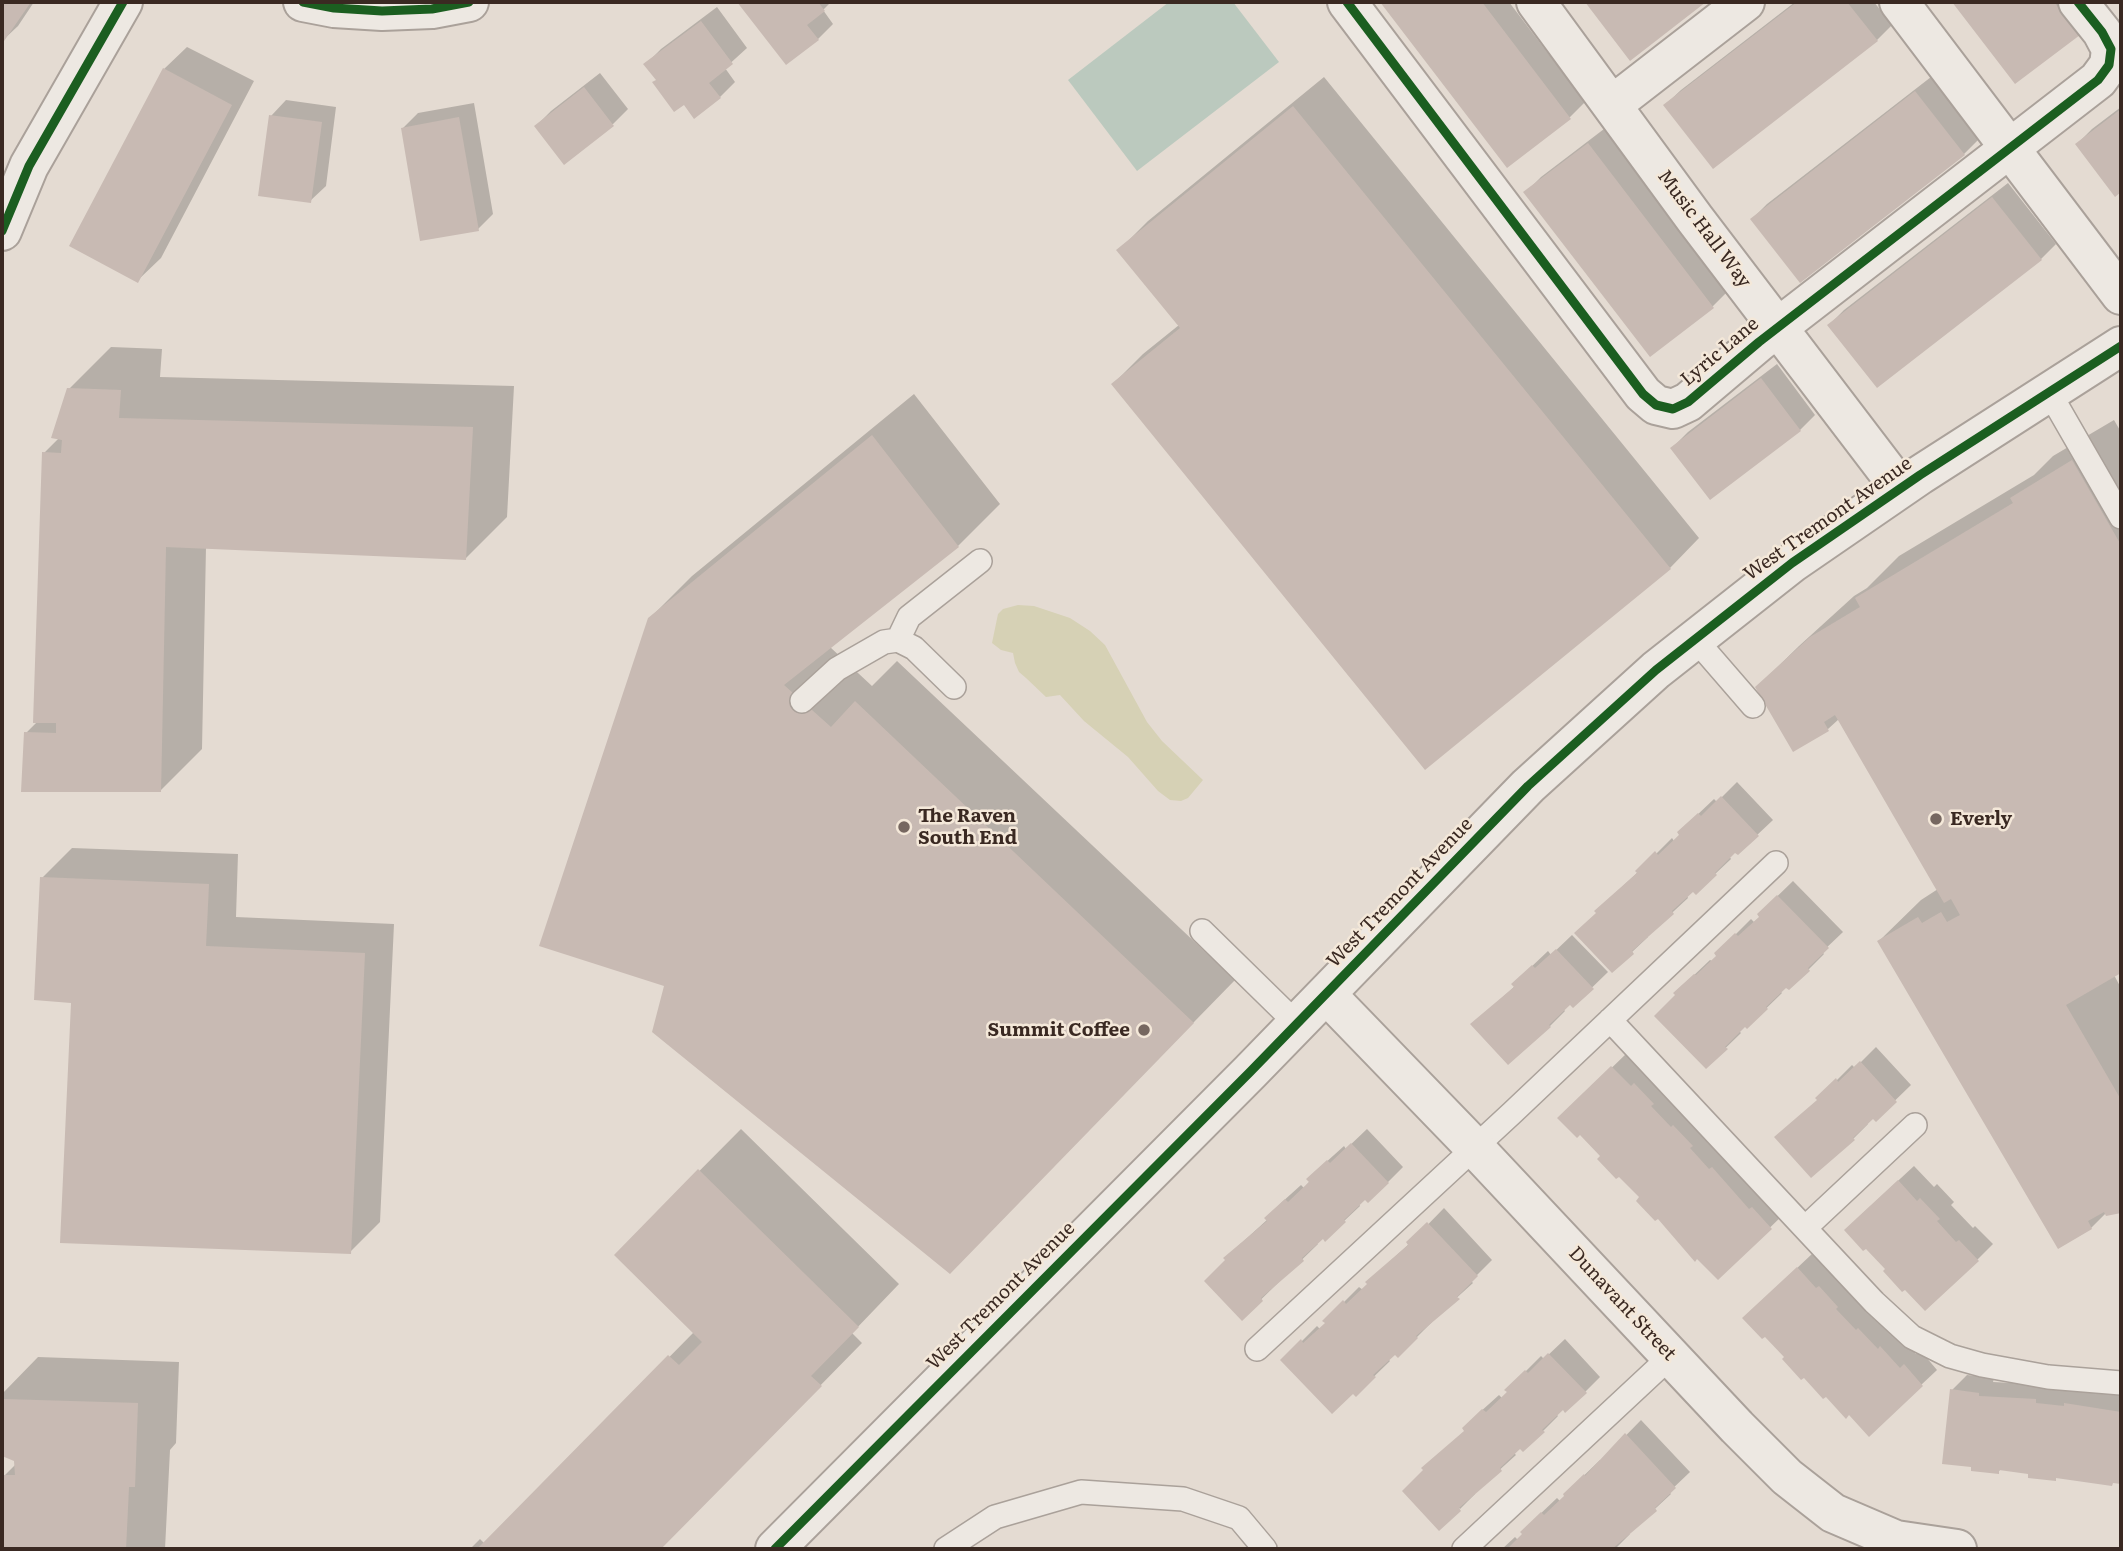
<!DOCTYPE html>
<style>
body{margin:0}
#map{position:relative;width:2123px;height:1551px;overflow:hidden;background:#e4dbd2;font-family:Literata,serif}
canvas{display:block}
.frame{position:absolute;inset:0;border:4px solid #3a2922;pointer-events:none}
</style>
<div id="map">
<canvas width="2123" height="1551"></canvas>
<div class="frame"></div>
</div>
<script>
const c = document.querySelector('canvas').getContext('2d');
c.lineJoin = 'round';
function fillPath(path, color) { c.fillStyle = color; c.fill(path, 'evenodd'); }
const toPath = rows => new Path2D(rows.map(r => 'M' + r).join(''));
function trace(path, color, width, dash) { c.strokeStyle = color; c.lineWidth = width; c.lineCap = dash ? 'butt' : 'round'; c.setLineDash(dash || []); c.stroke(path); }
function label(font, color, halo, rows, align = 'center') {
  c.font = font + ' Literata,serif'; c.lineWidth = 5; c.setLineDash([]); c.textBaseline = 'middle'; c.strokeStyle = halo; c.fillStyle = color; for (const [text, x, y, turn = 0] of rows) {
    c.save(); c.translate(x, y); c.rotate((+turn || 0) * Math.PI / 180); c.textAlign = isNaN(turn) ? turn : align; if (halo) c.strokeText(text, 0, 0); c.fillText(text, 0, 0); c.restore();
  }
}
const green = toPath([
 [1018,605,1034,606,1070,618,1090,631,1105,645,1147,722,1162,741,1203,780,1188,798,1181,801,1170,800,1158,791,1128,757,1084,721,1060,695,1046,697,1026,678,1019,672,1015,663,1013,653,1001,650,992,643,998,614,1003,609]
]);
const water = toPath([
 [1169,2,1233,2,1279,62,1137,171,1068,80]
]);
const shadow = toPath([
 [2,2,34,2,18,26,2,41],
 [740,2,831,2,823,10,833,24,818,39,787,63],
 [1384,2,1509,2,1585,102,1570,117,1507,165],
 [1587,2,1704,2,1630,59],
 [1795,2,1874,2,1892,25,1877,40,1665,105,1681,90],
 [1954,2,2081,2,2015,82],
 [717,7,747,48,725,68,735,82,720,97,684,103,646,64,661,49],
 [187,47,254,81,161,258,138,280,164,69],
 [600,73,628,109,613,124,536,126,551,111],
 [1324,77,1699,538,1670,568,1113,384,1143,354,1179,325,1118,251,1148,221],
 [1931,77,1979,139,1964,154,1752,219,1767,204],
 [286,100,336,107,326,186,310,201,271,116],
 [474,103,493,214,478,229,403,128,418,113],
 [2121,107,2121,190,2115,195,2077,144,2092,129],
 [1604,129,1728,291,1713,306,1650,355,1526,192,1541,177],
 [2008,183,2056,244,2041,259,1829,325,1844,310],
 [111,347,162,349,160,377,514,386,507,517,466,558,206,547,202,749,160,791,26,733,38,721,44,453,59,438,69,389],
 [1777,364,1815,415,1800,430,1672,448,1688,432],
 [914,394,1000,504,958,546,830,647,872,686,897,661,1235,980,991,1230,666,985,649,619,692,576],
 [2114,420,2121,432,2121,971,2114,975,2121,988,2121,1211,2106,1213,2091,1228,1879,941,1921,900,1938,889,1839,719,1828,729,1794,749,1757,687,1799,646,1854,596,1867,588,1899,556,2034,475,2053,456],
 [1737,782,1773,820,1738,853,1735,850,1729,856,1731,859,1696,892,1693,890,1687,896,1688,898,1647,936,1648,937,1632,952,1596,911,1638,872,1672,838,1674,841,1695,817,1714,799,1717,802],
 [72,848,238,854,236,917,394,924,380,1222,350,1252,73,1001,42,878],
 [1793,881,1843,932,1822,952,1824,954,1809,969,1789,988,1786,985,1780,991,1782,993,1747,1027,1746,1025,1739,1031,1741,1033,1706,1067,1691,978,1710,960,1712,961,1718,955,1717,953,1751,919,1754,922,1761,916,1759,914],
 [1572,935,1608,972,1573,1006,1570,1003,1563,1009,1565,1011,1550,1026,1473,1024,1515,986,1529,969,1548,951,1551,955],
 [1876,1047,1911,1085,1876,1119,1873,1117,1867,1123,1868,1124,1853,1139,1818,1099,1852,1065,1855,1068],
 [1628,1052,1786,1212,1718,1278,1580,1133,1560,1118],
 [741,1129,899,1284,852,1333,862,1343,660,1549,470,1549,480,1539,485,1544,694,1332,616,1255],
 [1367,1129,1403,1167,1388,1182,1359,1204,1360,1206,1325,1239,1323,1236,1316,1242,1318,1244,1242,1318,1225,1258,1268,1219,1281,1203,1301,1185,1304,1188,1324,1164,1344,1146,1346,1149],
 [1914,1166,1934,1187,1937,1184,1954,1202,1951,1205,1973,1228,1975,1226,1993,1244,1977,1260,1887,1269,1861,1215],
 [1444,1208,1492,1260,1471,1281,1473,1283,1431,1321,1432,1322,1398,1356,1395,1353,1388,1359,1390,1361,1356,1394,1283,1360,1317,1326,1320,1329,1327,1322,1325,1321,1359,1287,1363,1290,1369,1284,1367,1282,1409,1244],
 [1813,1253,1872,1316,1874,1314,1896,1333,1916,1354,1920,1350,1937,1370,1869,1434,1849,1413,1786,1357,1760,1303],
 [1565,1339,1600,1377,1585,1392,1563,1407,1556,1414,1558,1416,1543,1431,1514,1453,1516,1455,1474,1493,1475,1494,1460,1509,1423,1468,1466,1430,1479,1413,1499,1395,1502,1398,1522,1375,1541,1356,1544,1359],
 [38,1357,179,1362,176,1443,170,1450,165,1549,3,1549,4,1476,16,1464,16,1460,2,1455,2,1394],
 [1967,1375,1994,1378,1993,1382,2051,1385,2051,1389,2079,1391,2081,1389,2121,1395,2121,1482,2001,1469,1998,1472,1952,1390],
 [1641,1420,1690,1472,1669,1492,1671,1494,1629,1533,1630,1534,1615,1549,1502,1549,1515,1537,1518,1540,1537,1517,1557,1498,1560,1501,1566,1495,1565,1494,1600,1460,1601,1461]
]);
const building = toPath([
 [2,2,31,2,2,44],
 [737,2,818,2,825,11,807,25,819,40,786,65],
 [1380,2,1482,2,1571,119,1507,168],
 [1585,2,1706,2,1630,61],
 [1797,2,1847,2,1878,41,1713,169,1663,105],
 [1952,2,2054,2,2080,35,2015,84],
 [701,21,733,64,709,83,721,98,694,119,684,105,674,112,652,82,656,80,643,64],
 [163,68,232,105,138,283,69,246],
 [584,87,614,126,564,165,534,126],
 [1915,91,1965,155,1800,283,1750,219],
 [1293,106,1671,569,1425,770,1111,384,1180,328,1116,250],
 [2121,109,2121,192,2115,197,2075,144],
 [269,115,322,122,311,203,258,196],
 [459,117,479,231,420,241,401,128],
 [1588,143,1714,308,1650,357,1523,192],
 [1992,197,2042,260,1877,388,1827,325],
 [1761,378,1801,431,1710,500,1670,448],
 [67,388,121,390,119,418,473,427,466,560,166,547,161,792,21,792,24,732,56,733,56,723,33,723,42,452,61,453,62,440,51,438],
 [872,435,959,547,784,685,831,727,855,701,1194,1023,950,1274,652,1032,664,986,539,946,648,618],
 [2072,460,2121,545,2121,973,2066,1005,2120,1098,2121,1097,2121,1213,2106,1216,2104,1212,2088,1221,2092,1229,2058,1249,1877,941,1918,917,1922,923,1941,912,1947,922,1960,915,1951,899,1944,903,1835,715,1824,722,1829,731,1793,752,1755,687,1810,637,1860,607,1855,598,2013,503,2010,498],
 [1721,796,1759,836,1738,855,1735,853,1715,873,1717,875,1696,895,1693,892,1672,911,1674,914,1632,951,1634,954,1612,973,1574,933,1596,913,1594,911,1637,873,1635,871,1655,851,1658,855,1679,835,1677,832,1698,813,1701,816],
 [40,877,209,884,206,946,365,953,351,1254,60,1243,71,1003,34,1000],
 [1777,895,1829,948,1808,968,1810,971,1789,990,1786,988,1766,1007,1768,1009,1747,1029,1745,1027,1725,1047,1728,1049,1706,1069,1654,1016,1675,995,1673,993,1694,974,1696,975,1716,956,1714,953,1735,933,1738,936,1759,917,1757,914],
 [1556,949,1594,989,1573,1008,1570,1005,1549,1025,1551,1027,1508,1065,1470,1024,1514,987,1511,984,1532,965,1535,968],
 [1860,1061,1897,1102,1876,1122,1873,1119,1853,1138,1855,1140,1811,1178,1774,1137,1817,1100,1815,1098,1836,1078,1838,1082],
 [1611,1066,1631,1086,1634,1083,1654,1104,1651,1106,1671,1127,1673,1125,1693,1146,1690,1148,1709,1169,1712,1167,1749,1209,1752,1207,1772,1229,1718,1280,1697,1259,1695,1262,1658,1219,1655,1221,1636,1201,1639,1197,1619,1177,1616,1179,1597,1159,1600,1156,1580,1135,1577,1138,1557,1118],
 [1351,1143,1389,1183,1368,1203,1365,1200,1344,1220,1346,1222,1325,1242,1323,1239,1302,1258,1304,1261,1261,1298,1263,1301,1242,1321,1204,1281,1225,1260,1223,1258,1267,1221,1264,1218,1285,1199,1288,1202,1309,1182,1306,1179,1327,1160,1330,1163],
 [698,1169,859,1327,811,1376,822,1386,661,1549,477,1549,668,1355,679,1365,702,1342,614,1255],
 [1898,1180,1917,1201,1920,1198,1940,1219,1937,1221,1956,1242,1959,1240,1979,1261,1925,1311,1905,1290,1902,1292,1883,1271,1885,1269,1866,1249,1863,1251,1844,1230],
 [1427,1222,1478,1276,1457,1297,1460,1299,1416,1336,1418,1338,1398,1358,1395,1355,1373,1375,1376,1377,1356,1397,1353,1394,1332,1414,1280,1360,1301,1339,1303,1343,1325,1323,1322,1321,1343,1300,1346,1304,1367,1284,1365,1282,1408,1245,1406,1242],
 [1797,1267,1816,1288,1819,1286,1838,1307,1836,1309,1856,1330,1858,1328,1878,1349,1880,1346,1900,1368,1904,1364,1923,1386,1869,1437,1849,1415,1846,1419,1826,1397,1823,1399,1804,1378,1801,1380,1782,1359,1784,1357,1765,1337,1762,1339,1742,1318],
 [1548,1353,1587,1393,1565,1413,1563,1410,1542,1430,1545,1432,1523,1452,1520,1449,1500,1468,1502,1471,1459,1508,1461,1511,1439,1531,1402,1491,1423,1470,1421,1468,1464,1431,1462,1428,1482,1409,1486,1412,1507,1392,1504,1390,1525,1370,1528,1373],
 [1950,1389,1979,1393,1979,1396,2036,1399,2036,1403,2064,1406,2064,1403,2121,1412,2121,1484,2113,1483,2112,1486,2056,1478,2056,1481,2028,1478,2028,1474,1999,1470,1999,1474,1971,1471,1971,1467,1942,1464],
 [2,1399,138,1403,135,1487,129,1487,126,1549,2,1549,3,1475,15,1475,14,1461,2,1456],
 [1625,1433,1676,1488,1655,1508,1657,1511,1612,1549,1507,1549,1522,1534,1520,1532,1541,1512,1544,1515,1564,1496,1563,1494,1584,1474,1585,1476]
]);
const lane = toPath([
 [2049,392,2121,517],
 [1695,639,1753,706],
 [898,640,909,617,980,561],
 [802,701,837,669,884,642,898,640,914,648,954,687],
 [1202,931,1297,1024],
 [1610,1020,1874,1302,1912,1337,1950,1356,1982,1365,2048,1377,2121,1383],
 [1805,1228,1915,1125],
 [1257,1349,1512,1113,1776,863],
 [946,1549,995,1517,1081,1492,1183,1499,1239,1518,1265,1549],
 [1464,1549,1671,1356]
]);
const street = toPath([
 [303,2,334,8,382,11,432,9,469,2],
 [1347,2,1643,394,1656,405,1673,409,1688,402,1759,342,2098,80,2109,65,2111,49,2102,32,2078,2],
 [1536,2,1695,219,1900,488],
 [1899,2,2121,295],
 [1612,105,1745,2],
 [2,231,29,166,123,2],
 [1326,994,1475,1148,1737,1427,1787,1477,1833,1513,1896,1540,1957,1549],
 [775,1549,1250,1072,1528,786,1656,670,1792,563,1920,475,2121,346]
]);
const cycleway = toPath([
 [303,2,334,8,382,11,432,9,469,2],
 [1347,2,1643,394,1656,405,1673,409,1688,402,1759,342,2098,80,2109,65,2111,49,2102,32,2078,2],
 [2,231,29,166,123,2],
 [775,1549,1250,1072,1528,786,1656,670,1792,563,1920,475,2121,346]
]);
const markers = [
 [1936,819,7,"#766760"],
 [904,827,7,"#766760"],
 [1144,1030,7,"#766760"]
];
const streetNames = [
 ["Music Hall Way",1704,229,53],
 ["Lyric Lane",1720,352,-40],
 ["West Tremont Avenue",1828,519,-35],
 ["West Tremont Avenue",1400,893,-46],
 ["West Tremont Avenue",1001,1296,-45],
 ["Dunavant Street",1622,1304,47]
];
const poiNames = [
 ["The Raven",918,816],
 ["South End",918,838],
 ["Everly",1950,819],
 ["Summit Coffee",1130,1030,"right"]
];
fillPath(green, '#d6d1b5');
fillPath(water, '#bbc9be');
fillPath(shadow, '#0003');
fillPath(building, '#c8bab3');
trace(lane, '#aaa19a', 26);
trace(street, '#aaa19a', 42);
trace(lane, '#ede8e2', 23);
trace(street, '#ede8e2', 38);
trace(cycleway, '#1b5e20', 9);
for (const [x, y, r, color] of markers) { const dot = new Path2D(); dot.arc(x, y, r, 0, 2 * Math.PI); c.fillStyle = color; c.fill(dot); trace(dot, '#f4e8d9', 2.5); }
label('19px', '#3a2922', '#f4e8d9', streetNames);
label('bold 19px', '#3a2922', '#f4e8d9', poiNames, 'left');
</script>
